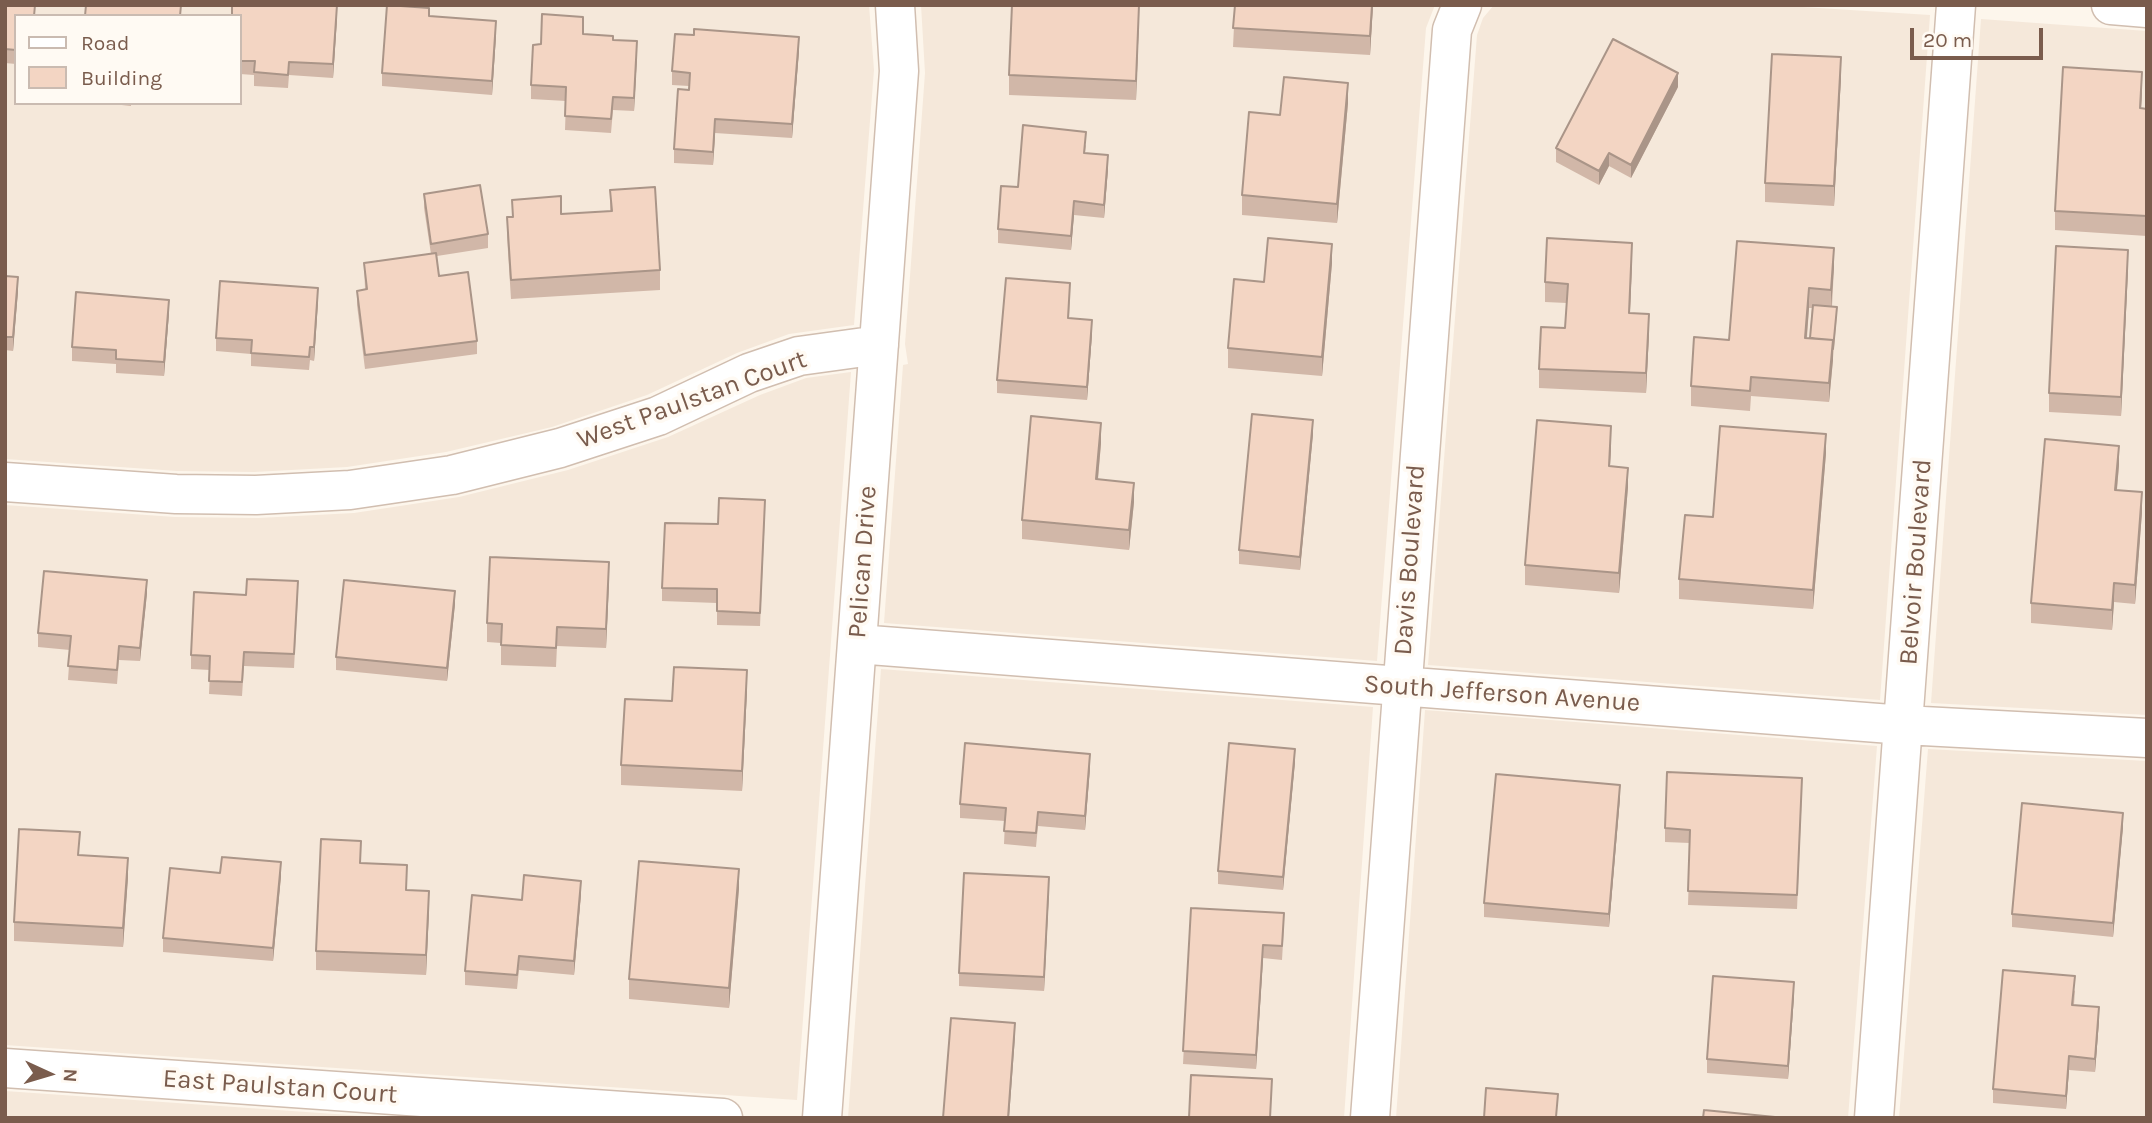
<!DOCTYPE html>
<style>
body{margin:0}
#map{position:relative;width:2152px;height:1123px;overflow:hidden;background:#fdf6ec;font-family:Karla,sans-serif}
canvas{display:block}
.frame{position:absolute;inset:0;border:7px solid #7a5c4d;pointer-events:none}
.legend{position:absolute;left:14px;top:14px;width:228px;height:91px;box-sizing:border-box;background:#fffaf3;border:2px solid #cabbb1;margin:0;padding:9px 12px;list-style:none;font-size:21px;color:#7a5c4d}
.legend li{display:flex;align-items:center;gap:14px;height:35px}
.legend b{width:35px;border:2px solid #cabbb1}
.north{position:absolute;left:14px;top:1039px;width:70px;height:70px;-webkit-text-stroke:5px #fffaf3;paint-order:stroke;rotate:94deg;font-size:19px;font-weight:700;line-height:28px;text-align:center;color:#7a5c4d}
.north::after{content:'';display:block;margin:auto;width:24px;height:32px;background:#7a5c4d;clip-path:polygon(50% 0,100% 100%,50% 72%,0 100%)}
.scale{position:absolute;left:1910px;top:28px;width:133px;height:32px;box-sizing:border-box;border:4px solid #7a5c4d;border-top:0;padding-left:9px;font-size:21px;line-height:24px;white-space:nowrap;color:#7a5c4d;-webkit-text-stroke:5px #fffaf3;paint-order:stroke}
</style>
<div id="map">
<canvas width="2152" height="1123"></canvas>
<div class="frame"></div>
<ul class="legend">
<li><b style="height:9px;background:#fff"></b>Road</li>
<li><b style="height:19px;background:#f3d5c3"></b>Building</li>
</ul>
<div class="north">N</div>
<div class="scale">20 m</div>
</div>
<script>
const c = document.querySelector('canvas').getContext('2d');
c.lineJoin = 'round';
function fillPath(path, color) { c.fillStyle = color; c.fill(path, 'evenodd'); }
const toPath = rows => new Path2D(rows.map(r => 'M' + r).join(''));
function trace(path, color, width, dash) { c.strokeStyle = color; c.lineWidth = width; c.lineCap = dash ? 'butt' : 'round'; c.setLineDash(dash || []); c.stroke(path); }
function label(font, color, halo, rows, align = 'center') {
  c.font = font + ' Karla,sans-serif'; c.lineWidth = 7; c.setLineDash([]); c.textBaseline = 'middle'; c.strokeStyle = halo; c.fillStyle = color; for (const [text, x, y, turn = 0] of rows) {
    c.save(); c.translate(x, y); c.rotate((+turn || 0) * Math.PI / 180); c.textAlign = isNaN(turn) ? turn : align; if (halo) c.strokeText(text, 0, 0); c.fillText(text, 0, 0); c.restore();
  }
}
const residential = toPath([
 [5,5,869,5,874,70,854,325,789,334,737,353,647,395,552,427,446,452,347,467,254,472,177,471,5,459],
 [16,16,240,16,240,103,16,103],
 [921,5,1435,5,1426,28,1377,661,884,623,903,365,908,364,905,344,925,73],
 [1494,5,1771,5,1930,15,1880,700,1428,665,1477,35,1483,18],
 [1981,19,2147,31,2147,715,1931,703],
 [851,372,797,1100,5,1045,5,505,175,517,258,518,354,513,459,497,568,470,668,437,760,395,806,378],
 [881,669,1373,707,1344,1118,848,1118],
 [1425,710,1877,746,1848,1118,1396,1118],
 [1928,749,2147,761,2147,1118,1899,1118],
 [5,1091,392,1118,5,1118]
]);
const minor = toPath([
 [2111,5,2147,8],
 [5,482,176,494,256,495,350,490,452,475,560,448,658,416,749,373,799,356,879,345],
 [857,644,1904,725,2147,738],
 [5,1068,723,1118],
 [822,1118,899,71,895,5],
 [1370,1118,1452,30,1462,5],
 [1874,1118,1956,5]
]);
const wall = toPath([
 [5,5,16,16,16,64,5,63],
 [1235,5,1373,5,1370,55,1233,47],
 [240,16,337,18,333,78,289,75,288,88,254,86,254,75,240,74],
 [429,16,496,35,492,95,382,86,382,73],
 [1139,18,1136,100,1009,95,1009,75],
 [583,34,613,40,637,55,634,111,613,110,611,133,565,130,566,101,531,99,531,85,541,44],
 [799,51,792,138,715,133,713,165,674,163,674,149,689,86,672,85,672,71],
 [1841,77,1834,206,1765,202,1765,183],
 [1678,87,1631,178,1609,166,1599,185,1556,162,1556,148],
 [2142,91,2141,109,2147,109,2147,236,2055,230,2055,211],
 [103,103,131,103,131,106],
 [1348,103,1337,223,1242,215,1242,195,1280,115],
 [1086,145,1085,153,1108,169,1104,218,1074,215,1071,250,998,243,998,229,1018,187],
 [610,190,660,270,660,290,511,299,507,236,507,217,512,217,512,200,561,214,610,211],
 [424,194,488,234,488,248,437,256,439,276,477,341,477,354,365,369,357,305,357,291,365,289,364,263,431,254,424,208],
 [1632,262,1630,313,1649,333,1646,393,1539,388,1539,369,1565,328,1567,303,1545,302,1545,282],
 [1332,263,1322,376,1228,368,1228,348,1264,282],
 [1834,267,1832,307,1837,314,1829,402,1751,396,1750,411,1691,406,1691,386,1729,340],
 [1809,308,1812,308,1810,338,1807,338],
 [2128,269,2121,416,2049,412,2049,393],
 [5,276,18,291,13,351,5,350],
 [1070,297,1069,318,1092,334,1087,400,997,393,997,380],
 [318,301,314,361,310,360,309,370,251,366,251,354,216,351,216,338],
 [169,313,164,376,116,373,116,364,72,361,72,347],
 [1313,434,1300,570,1239,564,1239,550],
 [1101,443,1098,480,1134,502,1129,550,1022,539,1022,520],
 [1611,446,1610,466,1628,487,1619,593,1525,585,1525,565],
 [1826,453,1813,609,1679,599,1679,579,1713,517],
 [2119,465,2117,490,2142,512,2135,604,2114,602,2112,630,2031,623,2031,603],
 [765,514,760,626,717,625,717,603,662,601,662,588],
 [609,581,606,648,557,646,556,667,501,665,501,643,487,642,487,623],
 [147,593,140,661,119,660,117,684,68,680,70,650,38,647,38,633],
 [246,595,298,595,294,668,244,666,242,696,209,694,210,670,191,669,191,655],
 [455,604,447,681,336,670,336,657],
 [747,690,742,791,621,785,621,765,672,701],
 [1295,762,1283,890,1218,884,1218,871],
 [1090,768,1085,830,1038,826,1036,847,1004,844,1005,821,960,818,960,804],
 [1802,792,1797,909,1688,905,1690,843,1665,842,1665,828],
 [1620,798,1609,927,1484,917,1484,903],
 [2123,827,2113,937,2012,927,2012,914],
 [361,863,407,890,429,910,426,975,316,970,316,951],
 [220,873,281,876,273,961,163,952,163,938],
 [128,877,123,947,14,941,14,922],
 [739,888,729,1008,629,999,629,979],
 [1049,891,1044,991,959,986,959,973],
 [581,894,574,975,519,970,517,989,465,985,465,971,522,900],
 [1191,908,1284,926,1282,960,1263,958,1256,1069,1183,1064],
 [2075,990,2074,1005,2099,1021,2095,1072,2069,1070,2066,1109,1993,1103,1993,1089],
 [1794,996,1788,1079,1707,1073,1707,1059]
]);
const shadedWall = toPath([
 [337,5,337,18,333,78,333,64],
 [1139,5,1139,18,1136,100,1136,81],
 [1372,5,1373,5,1370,55,1370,36],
 [496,21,496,35,492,95,492,81],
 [799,37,799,51,792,138,792,124],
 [637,41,637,55,634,111,634,98],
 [1841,57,1841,77,1834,206,1834,186],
 [2142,72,2142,91,2140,128,2140,108],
 [1678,73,1678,87,1631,178,1631,165],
 [1348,83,1348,103,1337,223,1337,204],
 [715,119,715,133,713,165,713,152],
 [1609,153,1609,166,1599,185,1599,171],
 [1108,155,1108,169,1104,218,1104,205],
 [1074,201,1074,215,1071,250,1071,236],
 [1632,243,1632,262,1629,333,1629,313],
 [1332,244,1332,263,1322,376,1322,357],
 [1834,248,1834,267,1831,309,1831,290],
 [2128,250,2128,269,2121,416,2121,397],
 [18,277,18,291,13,351,13,337],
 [318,288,318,301,314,361,314,347],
 [1809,288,1809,308,1805,357,1805,338],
 [169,300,169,313,164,376,164,362],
 [1649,314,1649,333,1646,393,1646,373],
 [1092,320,1092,334,1087,400,1087,387],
 [1833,340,1833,360,1829,402,1829,383],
 [1313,420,1313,434,1300,570,1300,557],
 [1101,423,1101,443,1096,499,1096,479],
 [1611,426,1611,446,1609,485,1609,466],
 [1826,434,1826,453,1813,609,1813,590],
 [2119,446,2119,465,2115,509,2115,490],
 [1628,468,1628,487,1619,593,1619,573],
 [1134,483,1134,502,1129,550,1129,530],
 [2142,492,2142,512,2135,604,2135,585],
 [609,562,609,581,606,648,606,629],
 [147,580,147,593,140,661,140,648],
 [2114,583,2114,602,2112,630,2112,610],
 [455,591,455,604,447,681,447,668],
 [747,670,747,690,742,791,742,771],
 [1295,749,1295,762,1283,890,1283,877],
 [1090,754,1090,768,1085,830,1085,816],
 [1620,785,1620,798,1609,927,1609,914],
 [2123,813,2123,827,2113,937,2113,923],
 [128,858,128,877,123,947,123,928],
 [281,862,281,876,273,961,273,948],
 [739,869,739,888,729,1008,729,988],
 [1049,877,1049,891,1044,991,1044,977],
 [581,881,581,894,574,975,574,961],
 [429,891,429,910,426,975,426,955],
 [1263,945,1263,958,1256,1069,1256,1055],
 [1794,982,1794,996,1788,1079,1788,1066],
 [2099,1007,2099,1021,2095,1072,2095,1059],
 [1015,1023,1015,1036,1009,1118,1008,1118],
 [2069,1056,2069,1070,2066,1109,2066,1096]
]);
const building = toPath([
 [5,5,35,5,34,16,16,16,16,50,5,49,5,5],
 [86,5,135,6,135,5,181,5,180,16,85,16,86,5],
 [232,5,337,5,333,64,289,62,288,75,254,72,255,61,240,61,240,16,232,16,232,5],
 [387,5,429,8,429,16,496,21,492,81,382,73,387,5],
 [1012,5,1139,5,1136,81,1009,75,1012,5],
 [1235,5,1372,5,1370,36,1233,28,1235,5],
 [542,14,583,17,583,34,613,36,613,40,637,41,634,98,613,97,611,119,565,116,566,87,531,85,533,45,541,44,542,14],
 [694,29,799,37,792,124,715,119,713,152,674,149,678,89,689,90,690,73,672,71,675,34,694,35,694,29],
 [1613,39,1678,73,1631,165,1609,153,1599,171,1556,148,1613,39],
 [1772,54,1841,57,1834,186,1765,183,1772,54],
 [2063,67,2142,72,2140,108,2147,109,2147,216,2055,211,2063,67],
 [1284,77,1348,83,1337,204,1242,195,1249,112,1280,115,1284,77],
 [1023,125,1086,132,1084,153,1108,155,1104,205,1074,201,1071,236,998,229,1001,186,1018,187,1023,125],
 [480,185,488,234,431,244,424,194,480,185],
 [655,187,660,270,511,280,507,217,513,217,512,200,561,196,561,214,612,211,610,190,655,187],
 [1268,238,1332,244,1322,357,1228,348,1234,279,1264,282,1268,238],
 [1547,238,1632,243,1629,313,1649,314,1646,373,1539,369,1541,327,1565,328,1568,284,1545,282,1547,238],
 [1737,241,1834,248,1831,290,1809,288,1805,338,1833,340,1829,383,1751,377,1750,391,1691,386,1694,337,1729,340,1737,241],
 [2056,246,2128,250,2121,397,2049,393,2056,246],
 [436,253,439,276,468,272,477,341,365,355,357,291,367,289,364,263,436,253],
 [5,276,18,277,13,337,5,337,5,276],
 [1006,278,1070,283,1068,318,1092,320,1087,387,997,380,1006,278],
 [220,281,318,288,314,347,310,347,309,357,251,353,252,340,216,338,220,281],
 [76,292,169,300,164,362,116,359,116,350,72,347,76,292],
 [1813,305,1837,307,1833,349,1833,340,1810,338,1813,305],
 [1252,414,1313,420,1300,557,1239,550,1252,414],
 [1031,416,1101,423,1096,479,1134,483,1129,530,1022,520,1031,416],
 [1537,420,1611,426,1609,466,1628,468,1619,573,1525,565,1537,420],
 [1720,426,1826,434,1813,590,1679,579,1685,515,1713,517,1720,426],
 [2045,439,2119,446,2115,490,2142,492,2135,585,2114,583,2112,610,2031,603,2045,439],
 [719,498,765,500,760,613,717,611,717,589,662,588,665,523,718,524,719,498],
 [490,557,609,562,606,629,557,627,556,648,501,645,502,624,487,623,490,557],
 [44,571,147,580,140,648,119,646,117,670,68,666,71,636,38,633,44,571],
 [247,579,298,581,294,654,244,652,242,682,209,681,210,656,191,655,194,592,246,595,247,579],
 [344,580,455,591,447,668,336,657,344,580],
 [674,667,747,670,742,771,621,765,625,699,672,701,674,667],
 [965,743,1090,754,1085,816,1038,812,1036,833,1004,831,1006,808,960,804,965,743],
 [1229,743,1295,749,1283,877,1218,871,1229,743],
 [1667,772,1802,778,1797,895,1688,891,1690,830,1665,828,1667,772],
 [1496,774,1620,785,1609,914,1484,903,1496,774],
 [2022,803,2123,813,2113,923,2012,914,2022,803],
 [19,829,80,832,78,855,128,858,123,928,14,922,19,829],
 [321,839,361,841,360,863,407,865,406,890,429,891,426,955,316,951,321,839],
 [222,857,281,862,273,948,163,938,170,868,220,873,222,857],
 [639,861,739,869,729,988,629,979,639,861],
 [964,873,1049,877,1044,977,959,973,964,873],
 [524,875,581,881,574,961,519,956,517,975,465,971,472,895,522,900,524,875],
 [1191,908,1284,913,1282,946,1263,945,1256,1055,1183,1051,1191,908],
 [2003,970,2075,976,2072,1005,2099,1007,2095,1059,2069,1056,2066,1096,1993,1089,2003,970],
 [1713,976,1794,982,1788,1066,1707,1059,1713,976],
 [951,1018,1015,1023,1008,1118,943,1118,951,1018],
 [1191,1075,1272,1079,1270,1118,1189,1118,1191,1075],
 [1486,1088,1558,1094,1556,1117,1565,1118,1484,1118,1486,1088],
 [1704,1110,1775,1117,1775,1118,1703,1118,1704,1110]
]);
const streetNames = [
 ["West Paulstan Court",692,400,-20],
 ["Davis Boulevard",1410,560,-86],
 ["Pelican Drive",863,562,-86],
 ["Belvoir Boulevard",1916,562,-86],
 ["South Jefferson Avenue",1502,694,4],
 ["East Paulstan Court",280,1087,4]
];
fillPath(residential, '#f5e8da');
trace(minor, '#d1beb0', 41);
trace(minor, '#fff', 38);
fillPath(wall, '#d1b7a8');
fillPath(shadedWall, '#aa9588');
fillPath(building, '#f3d5c3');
trace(building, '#aa9588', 2);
label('26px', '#7a5c4d', '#fffaf3', streetNames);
</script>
